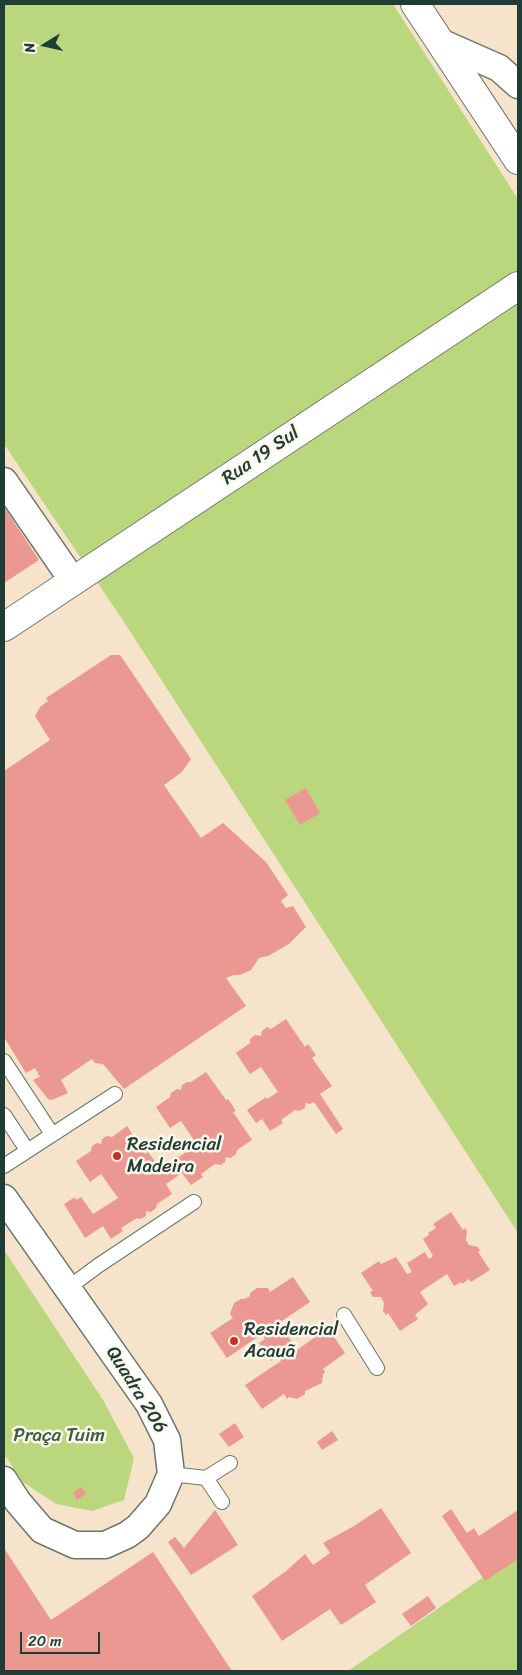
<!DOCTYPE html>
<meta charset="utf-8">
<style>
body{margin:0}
#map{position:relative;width:522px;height:1675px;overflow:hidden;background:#f5e4cb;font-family:Sriracha,sans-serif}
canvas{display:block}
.frame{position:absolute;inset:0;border:5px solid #1f3d34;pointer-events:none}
.north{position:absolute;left:20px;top:20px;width:50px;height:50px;-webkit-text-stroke:4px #fbf7ec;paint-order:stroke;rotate:260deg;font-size:14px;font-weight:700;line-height:20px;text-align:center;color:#1f3d34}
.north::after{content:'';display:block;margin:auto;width:18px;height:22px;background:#1f3d34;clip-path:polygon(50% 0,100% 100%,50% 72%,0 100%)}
.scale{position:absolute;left:20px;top:1632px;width:80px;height:22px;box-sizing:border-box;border:2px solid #1f3d34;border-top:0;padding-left:6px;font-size:15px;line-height:18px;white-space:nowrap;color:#1f3d34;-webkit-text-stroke:4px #fbf7ec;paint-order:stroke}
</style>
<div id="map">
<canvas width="522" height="1675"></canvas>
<div class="frame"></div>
<div class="north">N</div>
<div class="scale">20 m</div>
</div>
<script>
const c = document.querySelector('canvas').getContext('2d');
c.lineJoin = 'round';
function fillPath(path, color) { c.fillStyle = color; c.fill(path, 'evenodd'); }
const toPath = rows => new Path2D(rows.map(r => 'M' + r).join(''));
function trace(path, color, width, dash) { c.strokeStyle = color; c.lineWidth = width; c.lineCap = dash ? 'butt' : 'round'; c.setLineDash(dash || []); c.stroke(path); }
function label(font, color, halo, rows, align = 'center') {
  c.font = font + ' Sriracha,sans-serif'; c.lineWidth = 5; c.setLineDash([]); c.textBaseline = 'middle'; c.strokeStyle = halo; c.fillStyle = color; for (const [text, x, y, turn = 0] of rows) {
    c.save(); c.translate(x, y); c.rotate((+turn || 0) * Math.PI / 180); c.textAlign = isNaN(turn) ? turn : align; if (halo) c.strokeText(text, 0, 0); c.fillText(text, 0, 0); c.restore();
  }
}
const green = toPath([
 [4,4,393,4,518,199,518,1233,122,619,4,444],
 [4,1250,103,1400,134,1458,124,1500,92,1511,56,1504,23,1482,4,1454],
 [518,1553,518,1671,348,1671]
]);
const building = toPath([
 [4,507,39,560,4,583],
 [111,655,120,655,191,759,182,772,164,785,201,838,223,823,266,862,288,895,281,901,286,908,293,906,306,927,289,944,268,956,259,958,251,970,240,975,234,975,226,978,246,1006,124,1089,103,1064,95,1063,92,1059,61,1080,68,1093,52,1100,48,1099,33,1080,40,1077,35,1068,26,1073,4,1037,4,771,50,740,35,716,40,707,48,701,46,698],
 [306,788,320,813,300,825,285,800],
 [286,1019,305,1047,308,1044,316,1055,312,1058,332,1086,320,1094,343,1129,336,1134,314,1102,310,1104,306,1103,305,1108,299,1111,295,1110,281,1120,283,1123,270,1131,262,1119,256,1123,247,1110,266,1097,267,1099,278,1092,261,1067,250,1074,236,1053,250,1043,250,1039,255,1035,261,1036,262,1031,267,1027,271,1029],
 [206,1072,226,1100,228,1099,236,1111,233,1112,252,1140,237,1150,236,1154,231,1158,226,1157,225,1162,221,1165,215,1164,201,1174,203,1177,191,1185,182,1173,166,1184,172,1194,157,1204,156,1208,151,1212,146,1211,146,1216,140,1219,137,1218,121,1228,123,1231,111,1239,103,1226,85,1238,64,1204,75,1197,76,1200,81,1197,93,1214,118,1198,101,1174,90,1182,76,1161,91,1151,92,1146,97,1143,101,1144,102,1139,107,1136,112,1137,127,1126,145,1154,148,1152,157,1164,153,1166,157,1172,186,1152,187,1153,198,1146,181,1121,170,1128,156,1107,170,1097,171,1093,177,1089,181,1090,182,1085,187,1082,191,1082],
 [451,1212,463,1230,465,1228,467,1231,466,1240,469,1245,478,1247,480,1251,478,1252,490,1270,471,1282,469,1279,462,1284,461,1282,454,1286,447,1274,420,1292,428,1304,415,1315,418,1319,400,1331,388,1313,386,1315,383,1311,384,1303,381,1297,373,1297,370,1292,373,1291,361,1273,379,1261,381,1264,396,1257,407,1274,412,1272,407,1263,425,1252,429,1259,433,1256,423,1239,429,1235,428,1233,436,1228,433,1224],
 [293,1277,310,1302,279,1323,297,1350,328,1328,345,1353,323,1369,325,1372,323,1374,322,1383,305,1391,305,1394,297,1399,289,1397,287,1399,284,1394,262,1409,245,1385,281,1361,278,1356,271,1361,259,1343,265,1339,262,1334,227,1358,210,1333,233,1318,230,1314,234,1303,241,1299,244,1299,250,1296,250,1293,257,1288,268,1288,270,1292],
 [235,1423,244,1437,229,1447,219,1434],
 [332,1431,338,1440,322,1450,317,1442],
 [81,1487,86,1494,77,1500,73,1493],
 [381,1508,411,1553,365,1585,376,1602,341,1625,330,1609,282,1641,252,1596,269,1584,269,1583,285,1572,305,1554,313,1565,330,1553,323,1543,354,1526],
 [451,1509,467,1533,474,1528,479,1536,518,1510,518,1559,485,1581,442,1516],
 [215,1510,238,1545,191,1575,168,1542,175,1537,184,1548],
 [4,1548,51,1620,153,1552,232,1671,4,1671],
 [428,1596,436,1608,411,1626,402,1614]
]);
const service = toPath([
 [4,1061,52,1134],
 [4,1115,27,1150],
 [4,1166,115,1094],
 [68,1288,99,1265,194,1202],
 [344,1315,377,1368],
 [171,1474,206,1478,230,1463],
 [206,1478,222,1502]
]);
const minor = toPath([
 [440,42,499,68,518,85],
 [4,481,73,581],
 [4,1198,149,1404,167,1440,171,1474,158,1504,138,1527,127,1535,105,1545,75,1545,42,1530,18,1502,4,1480]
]);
const tertiary = toPath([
 [415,4,518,160],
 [4,627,518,286]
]);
const markers = [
 [117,1156,5,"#c8321e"],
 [234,1341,5,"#c8321e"]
];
const streetNames = [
 ["Rua 19 Sul",261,456,-34],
 ["Quadra 206",136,1390,58]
];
const poiNames = [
 ["Residencial",127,1145],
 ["Madeira",127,1167],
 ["Residencial",244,1330],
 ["Acauã",244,1352]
];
const parkNames = [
 ["Praça Tuim",59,1436]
];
fillPath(green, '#bad77d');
fillPath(building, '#ea9891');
trace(service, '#6a7769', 16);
trace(minor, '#6a7769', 29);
trace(tertiary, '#6a7769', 30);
trace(service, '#fff', 14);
trace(minor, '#fff', 26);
trace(tertiary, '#fff', 28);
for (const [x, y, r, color] of markers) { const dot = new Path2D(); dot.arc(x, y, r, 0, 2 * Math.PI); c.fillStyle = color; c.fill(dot); trace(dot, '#fbf7ec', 2); }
label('19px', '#1f3d34', '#fbf7ec', streetNames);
label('19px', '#1f3d34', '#fbf7ec', poiNames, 'left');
label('19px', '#3e5c43', '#fbf7ec', parkNames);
</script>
